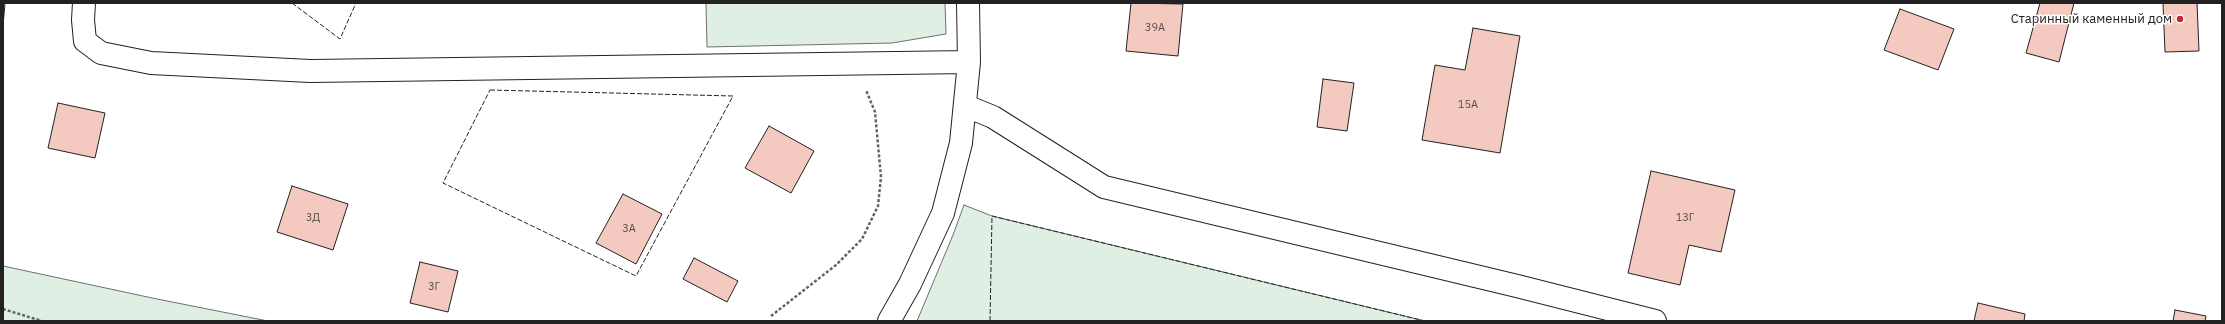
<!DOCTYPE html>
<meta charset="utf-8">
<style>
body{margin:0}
#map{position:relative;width:2225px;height:324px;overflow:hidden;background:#fff;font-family:"IBM Plex Sans",sans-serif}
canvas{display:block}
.frame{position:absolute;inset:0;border:4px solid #222;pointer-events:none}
</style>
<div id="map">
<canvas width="2225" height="324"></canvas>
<div class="frame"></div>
</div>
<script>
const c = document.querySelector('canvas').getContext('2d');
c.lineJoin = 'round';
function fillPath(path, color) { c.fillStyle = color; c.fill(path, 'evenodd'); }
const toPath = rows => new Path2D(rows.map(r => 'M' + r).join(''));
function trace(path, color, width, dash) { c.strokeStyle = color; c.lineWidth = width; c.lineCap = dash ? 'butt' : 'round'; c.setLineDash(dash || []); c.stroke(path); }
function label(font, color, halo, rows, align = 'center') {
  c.font = font + ' "IBM Plex Sans",sans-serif'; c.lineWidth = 3; c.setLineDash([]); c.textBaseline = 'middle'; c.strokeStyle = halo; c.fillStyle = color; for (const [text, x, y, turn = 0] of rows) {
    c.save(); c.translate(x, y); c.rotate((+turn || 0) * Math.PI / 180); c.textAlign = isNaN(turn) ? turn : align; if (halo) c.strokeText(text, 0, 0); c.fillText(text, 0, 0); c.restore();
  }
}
const green = toPath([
 [706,3,945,3,946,34,892,43,707,47,706,3],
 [964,205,992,216,1425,321,917,321,953,235,964,205],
 [3,266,157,299,268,321,3,321,3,266]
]);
const building = toPath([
 [3,3,5,3,3,26,3,3],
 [1131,3,1183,4,1178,56,1126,51,1131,3],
 [2040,3,2074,3,2059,62,2026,53,2040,3],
 [2163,3,2197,3,2199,51,2165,52,2163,3],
 [1900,9,1954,29,1938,70,1884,50,1900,9],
 [1473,28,1520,36,1500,153,1422,140,1435,65,1465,70,1473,28],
 [1323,79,1354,83,1347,131,1317,127,1323,79],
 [58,103,105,113,95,158,48,148,58,103],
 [769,126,814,151,791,193,745,168,769,126],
 [1651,171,1735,190,1721,252,1689,245,1680,285,1628,273,1651,171],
 [292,186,348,204,333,250,277,232,292,186],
 [623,194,662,214,636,264,596,243,623,194],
 [694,258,738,281,727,302,683,279,694,258],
 [420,262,458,271,448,312,410,303,420,262],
 [1978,303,2025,314,2024,321,1974,321,1978,303],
 [2175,310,2206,316,2205,321,2173,321,2175,310]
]);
const path = toPath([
 [3,309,42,321],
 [771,316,836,265,862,239,878,206,881,177,875,112,866,90]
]);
const street = toPath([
 [84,3,83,20,85,41,101,53,151,63,310,71,969,62],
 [966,106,993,117,1104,187,1517,286,1655,321],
 [889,321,910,284,943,213,961,143,969,62,968,3]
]);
const fence = toPath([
 [292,3,340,39,356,3],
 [490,90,733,96,636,276,443,183,490,90],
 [990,321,992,216,1425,321]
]);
const markers = [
 [2180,19,4,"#c62828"]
];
const numberNames = [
 ["39А",1155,28],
 ["15А",1468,105],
 ["3Д",313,218],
 ["13Г",1685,218],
 ["3А",629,229],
 ["3Г",434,287]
];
const poiNames = [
 ["Старинный каменный дом",2172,19]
];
fillPath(green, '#e0efe3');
trace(green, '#6f6f6f', 1);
fillPath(building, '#f3c9c0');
trace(building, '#222', 1);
trace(street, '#222', 24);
trace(path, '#646464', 2.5, [3, 2]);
trace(street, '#fff', 22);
trace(fence, '#222', 1, [5, 2]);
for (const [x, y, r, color] of markers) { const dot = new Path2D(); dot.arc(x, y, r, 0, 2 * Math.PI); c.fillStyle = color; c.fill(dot); trace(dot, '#fff', 1.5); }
label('11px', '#564c4a', null, numberNames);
label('13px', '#222', '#fff', poiNames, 'right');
</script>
